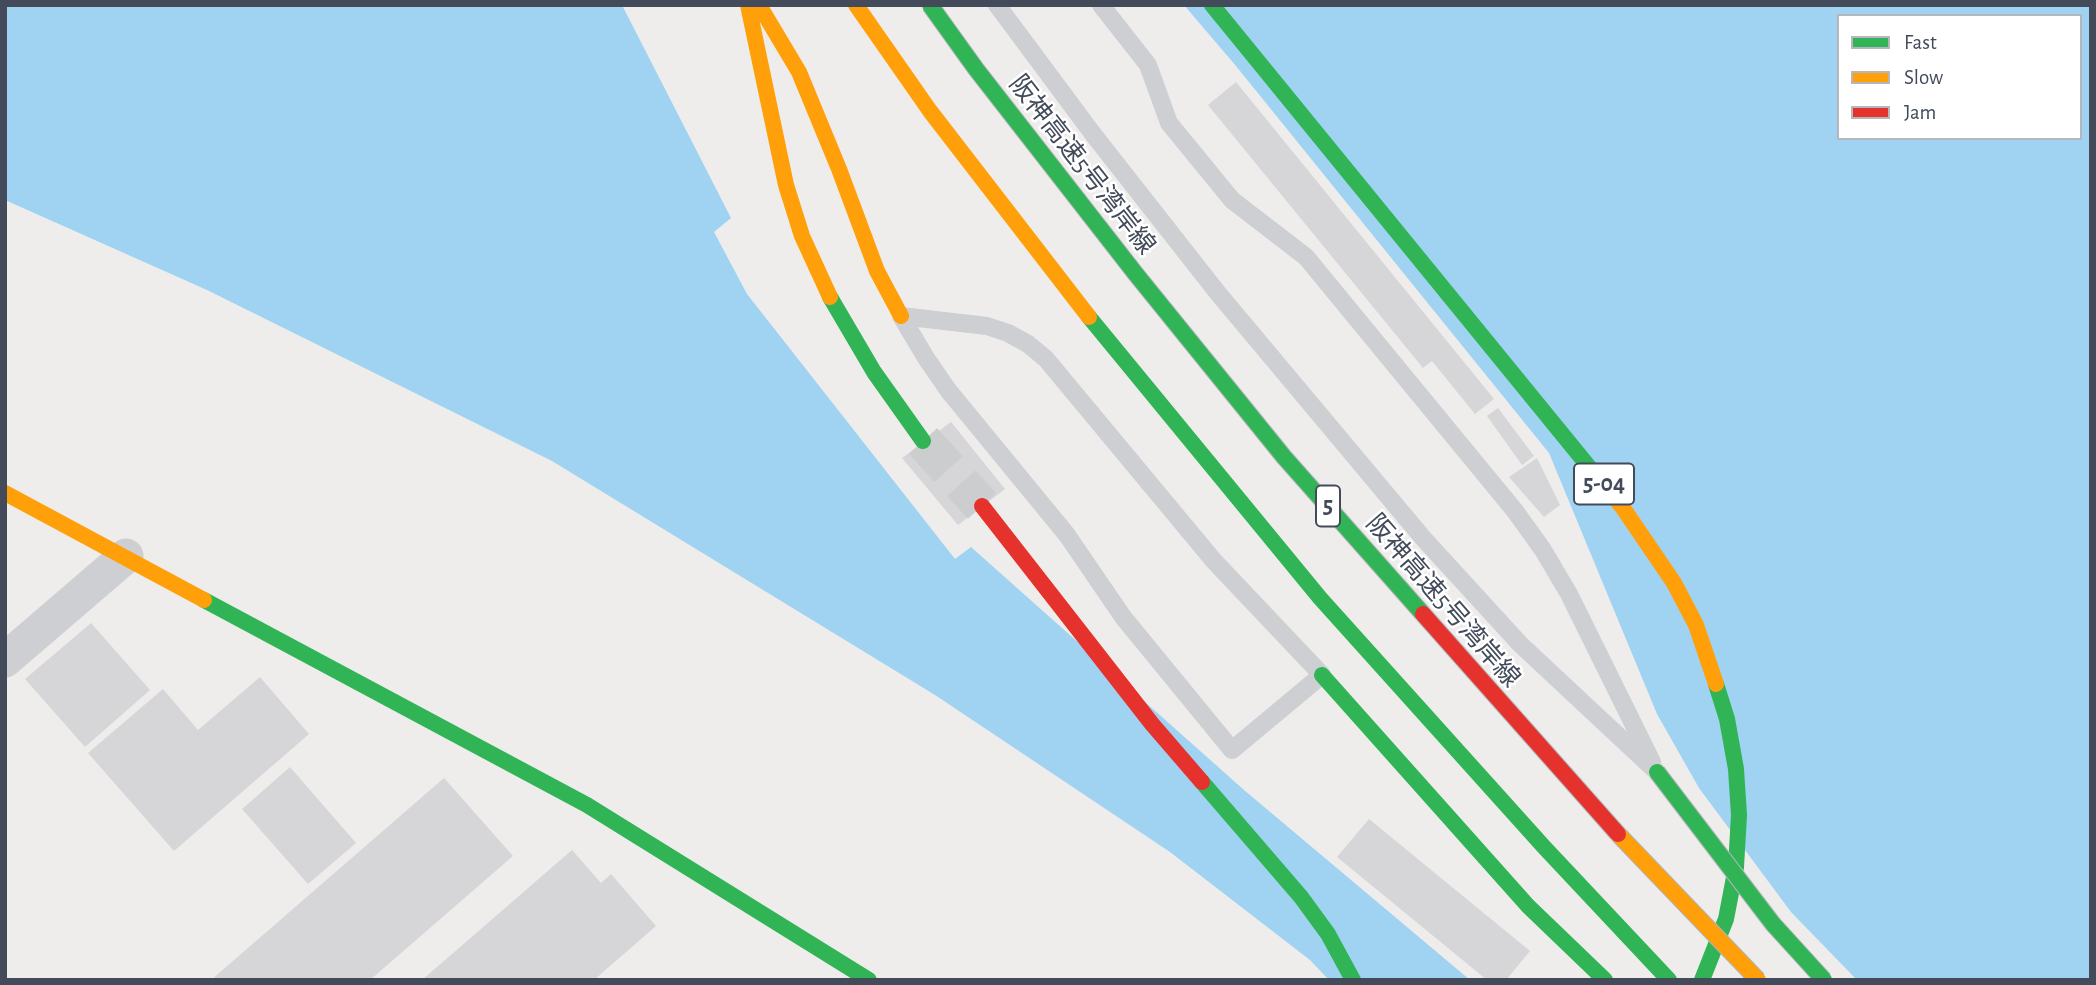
<!DOCTYPE html>
<meta charset="utf-8">
<style>
body{margin:0}
#map{position:relative;width:2096px;height:985px;overflow:hidden;background:#eeedec;font-family:"Alegreya Sans",sans-serif}
canvas{display:block}
.frame{position:absolute;inset:0;border:7px solid #434b5a;pointer-events:none}
.legend{position:absolute;left:1837px;top:14px;width:245px;height:126px;box-sizing:border-box;background:#fff;border:2px solid #b4b7bd;margin:0;padding:9px 12px;list-style:none;font-size:21px;color:#434b5a}
.legend li{display:flex;align-items:center;gap:14px;height:35px}
.legend b{width:35px;border:2px solid #b4b7bd}
</style>
<div id="map">
<canvas width="2096" height="985"></canvas>
<div class="frame"></div>
<ul class="legend">
<li><b style="height:9px;background:#30b455"></b>Fast</li>
<li><b style="height:9px;background:#ff9f0a"></b>Slow</li>
<li><b style="height:9px;background:#e5322d"></b>Jam</li>
</ul>
</div>
<script>
const c = document.querySelector('canvas').getContext('2d');
c.lineJoin = 'round';
function fillPath(path, color) { c.fillStyle = color; c.fill(path, 'evenodd'); }
const toPath = rows => new Path2D(rows.map(r => 'M' + r).join(''));
function trace(path, color, width, dash) { c.strokeStyle = color; c.lineWidth = width; c.lineCap = dash ? 'butt' : 'round'; c.setLineDash(dash || []); c.stroke(path); }
function label(font, color, halo, rows, align = 'center') {
  c.font = font + ' "Alegreya Sans","Noto Sans JP",sans-serif'; c.lineWidth = 5; c.setLineDash([]); c.textBaseline = 'middle'; c.strokeStyle = halo; c.fillStyle = color; for (const [text, x, y, turn = 0] of rows) {
    c.save(); c.translate(x, y); c.rotate((+turn || 0) * Math.PI / 180); c.textAlign = isNaN(turn) ? turn : align; if (halo) c.strokeText(text, 0, 0); c.fillText(text, 0, 0); c.restore();
  }
}
const water = toPath([
 [5,5,2091,5,2091,980,1329,980,1310,960,1170,852,935,695,552,461,207,290,5,200],
 [1839,16,2080,16,2080,138,1839,138]
]);
const pier = toPath([
 [622,5,1184,5,1236,66,1549,453,1657,714,1699,788,1791,912,1857,980,1470,980,1244,790,971,547,955,559,747,294,714,232,731,218]
]);
const building = toPath([
 [1236,82,1494,399,1475,414,1432,361,1423,368,1208,105],
 [1498,408,1534,456,1522,465,1487,416],
 [951,422,1005,489,958,525,902,458],
 [1537,458,1560,505,1544,517,1509,477],
 [91,623,150,690,85,747,25,679],
 [260,677,309,734,174,851,88,753,163,689,198,730],
 [290,767,356,843,308,884,242,809],
 [444,778,513,856,370,980,211,980],
 [1369,819,1530,951,1506,980,1487,980,1337,857],
 [572,850,601,883,611,874,656,926,594,980,422,980]
]);
const highwayTunnel = toPath([
 [923,441,982,506]
]);
const lane = toPath([
 [997,5,1093,134,1217,292,1423,538,1520,644,1657,772],
 [1101,5,1148,65,1169,123,1232,200,1306,257,1515,511,1543,550,1569,594,1652,762],
 [901,316,987,326,1008,333,1028,344,1046,359,1214,561,1322,675,1232,750,1123,617,1067,535,948,390,926,358,901,316]
]);
const street = toPath([
 [5,660,126,556]
]);
const fast = toPath([
 [1212,5,1598,478],
 [830,297,874,372,923,441],
 [1089,317,1320,598,1544,847,1669,980],
 [204,600,587,805,869,980],
 [1322,675,1528,906,1605,980],
 [1202,782,1301,897,1328,934,1353,980],
 [1702,980,1726,919,1736,867,1739,815,1736,769,1727,719,1716,684]
]);
const slow = toPath([
 [748,5,786,185,802,236,830,297],
 [759,5,799,72,839,169,877,271,901,316],
 [856,5,930,111,1089,317],
 [1598,478,1623,508,1674,583,1696,625,1716,684],
 [5,493,204,600]
]);
const jam = toPath([
 [982,506,1152,724,1202,782]
]);
const fastBridge = toPath([
 [930,5,976,69,1135,273,1284,457,1423,614],
 [1657,772,1773,924,1824,980]
]);
const slowBridge = toPath([
 [1618,834,1758,980]
]);
const jamBridge = toPath([
 [1423,614,1618,834]
]);
const shields = [
 [1604,484,60],
 [1328,506,24]
];
const shieldNames = [
 ["5-04",1604,484],
 ["5",1328,506]
];
const streetNames = [
 ["阪神高速5号湾岸線",1082,165,52],
 ["阪神高速5号湾岸線",1443,601,49]
];
fillPath(water, '#9fd3f1');
fillPath(pier, '#eeedec');
fillPath(building, '#d6d6d8');
trace(highwayTunnel, '#cccdcf', 38, [38, 19]);
trace(lane, '#cdcfd2', 18);
trace(street, '#cdcfd2', 35);
trace(fast, '#30b455', 16);
trace(slow, '#ff9f0a', 16);
trace(jam, '#e5322d', 16);
trace(fastBridge, '#b1b4bd', 18, []);
trace(slowBridge, '#b1b4bd', 18, []);
trace(jamBridge, '#b1b4bd', 18, []);
trace(fastBridge, '#30b455', 16);
trace(slowBridge, '#ff9f0a', 16);
trace(jamBridge, '#e5322d', 16);
for (const [x, y, w] of shields) { const box = new Path2D(); box.roundRect(x - w / 2, y - 20.5, w, 41, 5); c.fillStyle = '#fff'; c.fill(box); trace(box, '#434b5a', 2); }
label('bold 24px', '#434b5a', null, shieldNames);
label('26px', '#434b5a', '#fff', streetNames);
</script>
